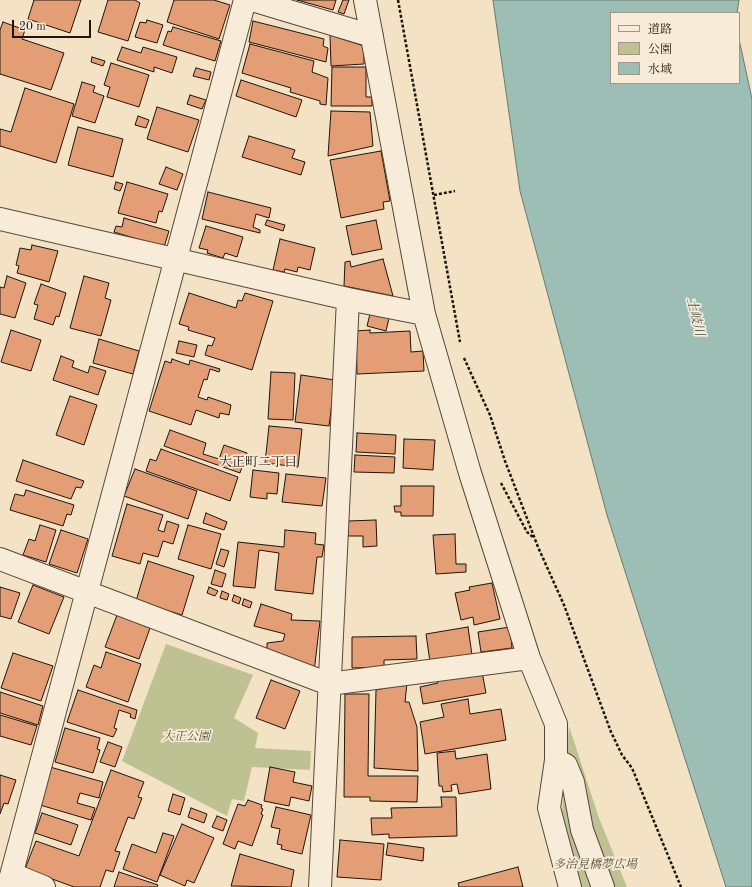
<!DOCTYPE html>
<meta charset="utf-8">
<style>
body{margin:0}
#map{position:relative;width:752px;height:887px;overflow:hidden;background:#f4e2c4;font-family:"Old Standard TT","Noto Serif JP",serif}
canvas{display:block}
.legend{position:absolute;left:610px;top:12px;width:130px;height:72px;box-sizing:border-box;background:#f8ecd9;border:1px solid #a29687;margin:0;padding:5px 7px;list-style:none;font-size:12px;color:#20140c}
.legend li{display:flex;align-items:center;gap:8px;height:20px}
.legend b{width:20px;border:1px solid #a29687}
.scale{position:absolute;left:12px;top:20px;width:79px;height:18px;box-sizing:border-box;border:2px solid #20140c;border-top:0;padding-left:5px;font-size:12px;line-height:14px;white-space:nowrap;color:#20140c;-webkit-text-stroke:3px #f8ecd9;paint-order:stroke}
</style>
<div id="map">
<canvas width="752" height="887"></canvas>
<ul class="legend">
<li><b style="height:5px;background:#f8ecd9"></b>道路</li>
<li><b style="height:11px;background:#bec292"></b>公園</li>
<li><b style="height:11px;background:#9cbeb4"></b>水域</li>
</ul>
<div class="scale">20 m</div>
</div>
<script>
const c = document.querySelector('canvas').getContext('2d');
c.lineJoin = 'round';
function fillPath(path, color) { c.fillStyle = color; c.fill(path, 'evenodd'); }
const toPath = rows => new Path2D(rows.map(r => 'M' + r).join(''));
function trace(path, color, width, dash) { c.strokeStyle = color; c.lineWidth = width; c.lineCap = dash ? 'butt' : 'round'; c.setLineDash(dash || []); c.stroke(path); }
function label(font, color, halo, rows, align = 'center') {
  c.font = font + ' "Old Standard TT","Noto Serif JP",serif'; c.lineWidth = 3.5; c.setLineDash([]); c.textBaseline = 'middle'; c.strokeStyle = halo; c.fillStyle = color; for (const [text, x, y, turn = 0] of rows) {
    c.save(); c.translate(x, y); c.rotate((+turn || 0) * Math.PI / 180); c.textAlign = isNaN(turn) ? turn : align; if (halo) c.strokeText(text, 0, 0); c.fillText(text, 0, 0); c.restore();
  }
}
const green = toPath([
 [166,644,253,675,234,718,258,733,255,748,311,751,310,770,252,767,244,801,232,799,227,816,122,761],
 [569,726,599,818,627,887,579,887,562,813]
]);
const water = toPath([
 [493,0,739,0,737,13,611,13,611,83,739,83,739,39,752,99,752,887,726,887,607,515,520,191,493,0]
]);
const building = toPath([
 [34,0,81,0,70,33,28,19,34,0],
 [108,0,135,0,140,3,128,41,98,32,108,0],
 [174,0,214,0,230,5,219,39,167,22,174,0],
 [297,0,336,0,333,10,297,0],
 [343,0,349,0,344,14,338,12,343,0],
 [147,20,163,25,157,43,135,37,140,22,146,23,147,20],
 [253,21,324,39,323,46,328,48,326,62,249,42,253,21],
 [3,22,25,30,22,39,64,53,51,90,0,74,0,30,3,22],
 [173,27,221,41,215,61,163,45,168,31,171,32,173,27],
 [330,35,364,46,364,64,331,66,330,35],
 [250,44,314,61,312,72,328,78,326,105,320,104,320,101,290,92,291,88,242,73,250,44],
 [122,47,141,53,143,47,177,57,172,73,154,67,154,72,117,60,122,47],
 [92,57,105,61,103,66,91,62,92,57],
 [111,63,149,75,139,107,107,97,110,87,104,85,111,63],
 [332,67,366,67,366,97,372,97,372,106,331,106,332,67],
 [196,68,211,72,209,80,193,76,196,68],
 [241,80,302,100,296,117,236,96,241,80],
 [82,82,95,86,93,92,104,96,95,123,72,116,82,82],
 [25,88,74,104,56,163,0,146,0,129,11,132,25,88],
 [190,95,206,100,202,109,187,104,190,95],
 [157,107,199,120,188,152,147,139,157,107],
 [331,111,370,112,373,146,328,156,331,111],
 [138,116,149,120,146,128,135,125,138,116],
 [78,127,123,139,113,177,68,165,78,127],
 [249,136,295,150,292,158,305,162,301,175,242,157,249,136],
 [381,151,390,201,383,202,384,209,341,218,330,160,381,151],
 [166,167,183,174,177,190,159,184,166,167],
 [116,182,123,184,120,191,114,189,116,182],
 [127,182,168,194,162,212,159,211,156,223,118,213,127,182],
 [208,192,271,208,269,218,256,214,253,227,260,230,260,233,202,219,208,192],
 [124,218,169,231,164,247,114,232,116,226,122,227,124,218],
 [267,220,285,225,283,231,265,225,267,220],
 [376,220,382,249,352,255,346,226,376,220],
 [206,226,243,237,237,257,225,253,223,258,207,253,208,250,199,248,206,226],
 [280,239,315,248,310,270,298,267,297,272,285,269,284,272,273,270,280,239],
 [32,245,58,251,49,282,17,273,19,266,16,265,20,248,31,250,32,245],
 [383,259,393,296,344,286,345,262,350,261,351,267,383,259],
 [7,276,26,283,15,318,0,314,0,287,4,288,7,276],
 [84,276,109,283,105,298,111,300,101,336,70,328,84,276],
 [41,284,66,293,59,317,56,316,53,325,34,319,38,305,34,304,41,284],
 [189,293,236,308,238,300,242,301,245,293,273,301,252,370,205,355,208,345,212,346,215,338,188,330,189,327,179,324,189,293],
 [370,314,389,318,386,331,367,326,370,314],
 [11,330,41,340,31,371,1,362,11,330],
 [370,330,370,333,410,331,411,352,423,351,424,371,357,374,356,331,370,330],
 [99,339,139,351,133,374,93,363,99,339],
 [179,341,197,345,194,357,176,353,179,341],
 [61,356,74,361,72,367,88,373,90,366,106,371,98,395,53,380,61,356],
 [172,359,189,365,190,360,220,369,219,372,210,369,207,380,204,379,198,397,207,400,208,397,231,405,229,415,220,413,219,418,196,410,191,425,149,411,165,361,171,363,172,359],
 [271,372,295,373,293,420,268,419,271,372],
 [301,375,335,380,329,426,295,422,301,375],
 [70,396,97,405,84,445,56,435,70,396],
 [269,426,302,429,298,467,265,463,269,426],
 [170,430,206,443,203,454,219,459,224,445,247,453,240,473,164,446,170,430],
 [357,433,396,435,395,454,356,452,357,433],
 [404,439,435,440,433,470,403,468,404,439],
 [161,449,238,477,230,501,146,471,150,459,156,461,161,449],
 [355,455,395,457,394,473,354,472,355,455],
 [23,460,84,481,81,488,76,487,71,499,16,481,23,460],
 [135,469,197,491,188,519,124,496,135,469],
 [253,470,279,473,277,494,267,493,267,499,250,497,253,470],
 [286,474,326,478,322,506,282,502,286,474],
 [401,486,434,486,433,516,401,516,401,512,395,512,394,506,401,506,401,486],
 [26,490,74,505,71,515,67,514,63,526,10,510,15,494,24,496,26,490],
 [127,504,163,515,158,530,164,532,167,521,179,525,173,544,163,541,158,557,143,553,140,564,112,556,127,504],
 [206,513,227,522,224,530,203,523,206,513],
 [376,520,377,546,363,547,363,536,348,536,348,521,376,520],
 [40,525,56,530,46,562,23,555,29,539,35,541,40,525],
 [188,525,221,534,211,569,178,559,188,525],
 [61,530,88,539,77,573,49,564,61,530],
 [285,530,316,533,315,544,324,545,322,557,317,557,313,594,275,590,279,553,259,550,255,588,233,586,238,542,284,547,285,530],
 [455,534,456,564,466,564,466,572,436,574,433,535,455,534],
 [221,549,229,551,224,567,216,564,221,549],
 [148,561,194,576,182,615,136,601,148,561],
 [215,570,226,574,222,587,211,584,215,570],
 [492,583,500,619,474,625,473,617,461,620,455,593,470,590,469,587,492,583],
 [33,585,64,597,49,634,18,622,33,585],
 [0,587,20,593,11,619,0,616,0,587],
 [209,587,218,591,215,596,207,593,209,587],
 [222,591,229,594,227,600,220,598,222,591],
 [234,595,241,598,239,604,232,601,234,595],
 [244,599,252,602,250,608,242,605,244,599],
 [261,604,292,614,291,620,320,621,314,672,267,655,267,643,283,641,285,634,254,626,261,604],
 [117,615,150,628,139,659,105,647,117,615],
 [468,627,472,655,430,662,426,634,468,627],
 [510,627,512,648,481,652,478,632,510,627],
 [416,636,417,659,384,660,384,667,352,668,352,637,416,636],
 [106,652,141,664,128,702,86,687,94,665,101,668,106,652],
 [13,653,53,666,41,701,1,688,13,653],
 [482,672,486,693,423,704,420,687,438,683,437,681,482,672],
 [271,680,300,691,285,729,256,718,271,680],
 [407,683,405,702,409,702,417,727,418,771,374,768,376,690,407,683],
 [78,690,137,710,135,719,130,717,131,714,119,710,114,728,117,729,113,737,67,722,78,690],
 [0,692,43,706,38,725,0,713,0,692],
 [345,694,369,694,368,776,418,776,417,802,370,801,370,797,344,797,345,694],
 [468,699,470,714,501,709,506,740,425,754,420,722,444,717,441,704,468,699],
 [0,715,37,726,31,745,0,736,0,715],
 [65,728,100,738,97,749,100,750,93,773,55,762,65,728],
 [108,742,122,747,115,767,100,762,108,742],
 [455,751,456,759,487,754,491,789,459,794,457,784,451,785,452,791,443,792,442,786,439,786,437,753,455,751],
 [50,767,103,782,99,798,80,793,77,803,95,808,91,820,40,805,50,767],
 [270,767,295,772,293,782,312,786,309,801,291,797,289,806,264,801,270,767],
 [111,770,144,782,138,797,142,798,134,819,128,817,115,851,120,852,113,872,106,870,100,887,74,887,25,869,36,841,79,856,111,770],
 [0,775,16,780,8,804,4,803,0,814,0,775],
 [173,794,185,798,180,815,168,811,173,794],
 [441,797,456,797,457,836,389,838,389,834,372,835,371,818,392,818,391,808,442,807,441,797],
 [248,800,262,805,261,808,263,809,261,814,263,815,252,846,238,841,235,849,223,844,238,804,245,806,248,800],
 [276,807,311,815,302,854,281,849,282,845,277,844,280,829,271,827,276,807],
 [191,808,207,814,204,823,188,817,191,808],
 [42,813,78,825,71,845,35,833,42,813],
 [217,816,227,820,223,831,212,827,217,816],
 [182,824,214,838,194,883,187,880,185,886,160,875,182,824],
 [163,833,174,836,157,882,123,869,132,844,156,853,163,833],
 [340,840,384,844,381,880,337,877,340,840],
 [388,843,424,848,423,861,386,855,388,843],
 [240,854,294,870,291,887,231,886,240,854],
 [518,867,523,887,459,887,458,883,518,867],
 [119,872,158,885,157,887,114,887,119,872]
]);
const path = toPath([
 [398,0,460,342],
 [434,195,455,191],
 [464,358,490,415,505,461,538,547,564,605,611,732,622,755,632,768,681,887],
 [501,483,527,532,534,538]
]);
const street = toPath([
 [252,0,372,36],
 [365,0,424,314,470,473,529,658,556,724,556,760,549,808,570,887],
 [0,219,348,299,424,314],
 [0,559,329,684,529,658],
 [556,760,566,765,573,782,582,830,603,887],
 [12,874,44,887],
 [8,887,245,0],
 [320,887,348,299]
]);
const parkNames = [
 ["大正公園",186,737],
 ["多治見橋夢広場",595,865]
];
const waterNames = [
 ["土岐川",695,317,77]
];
const neighbourhoodNames = [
 ["大正町二丁目",258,463]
];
fillPath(green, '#bec292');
fillPath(water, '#9cbeb4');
trace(water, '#6a7a71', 1);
fillPath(building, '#e39e75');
trace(building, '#20140c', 1);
trace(street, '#55483a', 24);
trace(path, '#20140c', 2.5, [3, 2]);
trace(street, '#f8ecd9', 22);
label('italic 12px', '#57513b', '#f8ecd9', parkNames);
label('italic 13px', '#4b5047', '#f8ecd9', waterNames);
label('13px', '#20140c', '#f8ecd9', neighbourhoodNames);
</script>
